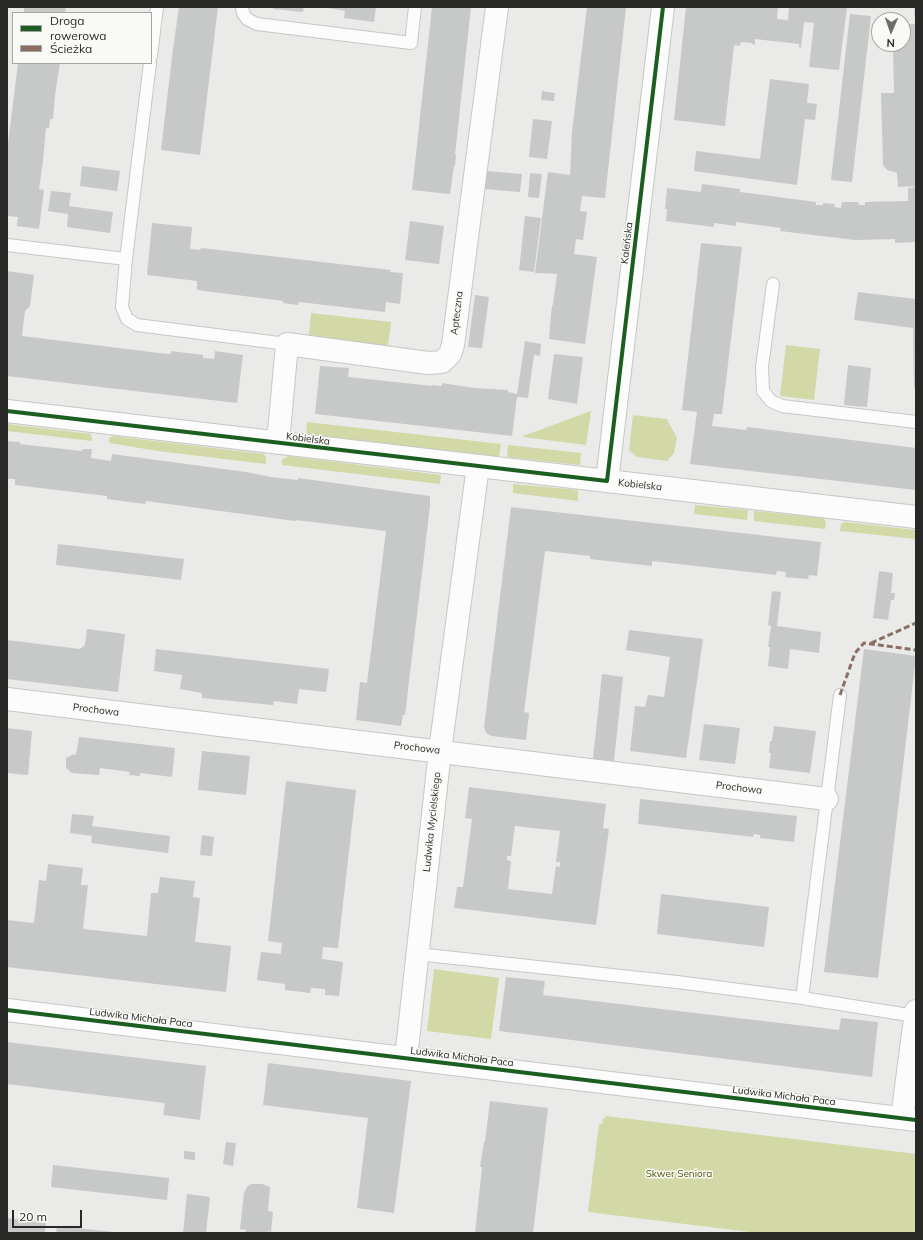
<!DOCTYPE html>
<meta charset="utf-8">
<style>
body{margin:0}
#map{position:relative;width:923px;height:1240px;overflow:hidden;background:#eaebe8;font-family:Mulish,sans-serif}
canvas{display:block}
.frame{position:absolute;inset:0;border:8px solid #282826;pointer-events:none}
.legend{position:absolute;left:12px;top:12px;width:140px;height:52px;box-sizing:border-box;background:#f9faf5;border:1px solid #a5a6a2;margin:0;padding:5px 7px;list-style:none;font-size:12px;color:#282826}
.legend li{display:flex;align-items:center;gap:8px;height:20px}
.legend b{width:20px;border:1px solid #a5a6a2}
.north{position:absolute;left:871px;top:12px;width:40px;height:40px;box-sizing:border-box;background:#f9faf5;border:1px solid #a5a6a2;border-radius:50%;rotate:182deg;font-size:11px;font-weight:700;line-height:16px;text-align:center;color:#282826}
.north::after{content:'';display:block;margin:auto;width:14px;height:18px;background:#6c6c6a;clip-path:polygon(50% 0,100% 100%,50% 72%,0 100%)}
.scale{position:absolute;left:12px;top:1210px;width:70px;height:18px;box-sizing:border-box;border:2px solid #282826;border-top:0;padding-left:5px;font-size:12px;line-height:14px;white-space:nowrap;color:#282826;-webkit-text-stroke:3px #f9faf5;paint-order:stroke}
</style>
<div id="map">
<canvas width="923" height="1240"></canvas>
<div class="frame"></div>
<ul class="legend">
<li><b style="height:5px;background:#1b5e20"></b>Droga rowerowa</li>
<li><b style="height:5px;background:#8d6e63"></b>Ścieżka</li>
</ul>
<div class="north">N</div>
<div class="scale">20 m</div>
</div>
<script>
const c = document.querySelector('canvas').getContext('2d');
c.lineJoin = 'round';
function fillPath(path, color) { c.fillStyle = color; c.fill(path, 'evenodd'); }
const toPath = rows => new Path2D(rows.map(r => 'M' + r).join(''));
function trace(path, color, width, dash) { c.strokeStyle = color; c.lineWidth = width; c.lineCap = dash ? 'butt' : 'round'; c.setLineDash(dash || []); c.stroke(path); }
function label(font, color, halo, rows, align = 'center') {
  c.font = font + ' Mulish,sans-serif'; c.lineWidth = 3; c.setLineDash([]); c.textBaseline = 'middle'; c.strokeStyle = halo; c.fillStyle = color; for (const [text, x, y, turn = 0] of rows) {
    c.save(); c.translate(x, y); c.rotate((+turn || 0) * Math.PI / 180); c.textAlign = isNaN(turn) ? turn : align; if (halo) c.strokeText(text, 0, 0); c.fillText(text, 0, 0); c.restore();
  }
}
const green = toPath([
 [311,313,391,322,387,353,311,340,309,334],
 [786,345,820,349,814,400,780,396],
 [591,411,586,445,523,437,523,436],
 [633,415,667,419,677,438,674,453,667,461,637,457,629,450],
 [307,422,501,444,499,457,306,434],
 [7,424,91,434,92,441,7,431],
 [113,436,264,454,266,457,266,464,158,451,109,443,109,438],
 [508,445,581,453,580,465,507,457],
 [288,456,441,475,440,484,282,465,282,460],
 [513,484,578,490,578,501,513,493],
 [695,505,748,510,747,520,694,514],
 [754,511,823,518,826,522,825,529,754,521],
 [845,522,916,530,916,539,840,531,841,524],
 [434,969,499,978,491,1039,427,1031],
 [606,1116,916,1154,916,1233,758,1233,588,1212,599,1124,602,1124,603,1119]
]);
const building = toPath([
 [24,7,66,7,65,13,24,13],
 [179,7,218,7,200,155,161,150,173,49],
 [274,7,304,7,303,12,273,9],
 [323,7,376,7,374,22,344,18,345,11],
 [432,7,471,7,455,155,456,155,455,166,454,166,450,194,412,190],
 [587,7,626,7,605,198,582,196,580,211,587,212,583,240,576,239,574,254,597,257,585,344,549,339,551,315,552,305,553,305,557,274,535,273,548,172,570,175,572,132],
 [686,7,778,7,777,19,788,20,789,7,847,7,839,70,809,67,814,23,804,22,801,48,799,47,799,44,755,39,755,45,752,44,752,43,741,42,740,46,734,45,725,126,674,120],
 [914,7,916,7,916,21,915,22],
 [850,14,871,16,852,182,831,180],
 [903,24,916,24,916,186,898,187,897,173,887,170,883,165,881,93,894,93,893,44,903,44],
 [18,63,60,63,55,95,53,119,50,119,49,128,46,128,43,161,39,189,44,190,39,229,17,226,18,217,7,216,7,151],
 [770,79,809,84,807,103,817,104,815,120,805,119,797,185,694,171,696,151,760,159],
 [542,91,555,93,554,101,541,100],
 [533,119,552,121,547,159,529,157],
 [82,166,120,171,117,191,80,186],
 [486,171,522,174,520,192,484,189],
 [530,173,542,174,539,198,528,197],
 [702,184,740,189,740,192,816,202,816,205,823,205,823,203,835,204,834,207,841,208,842,202,858,202,859,205,865,205,865,202,908,201,908,188,916,187,916,242,895,243,895,239,855,240,780,231,781,228,736,222,736,226,714,223,714,227,666,221,667,209,665,209,667,188,701,192],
 [51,191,71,193,69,206,113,212,110,233,67,227,68,214,48,211],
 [525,216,541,218,534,272,519,270],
 [410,221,444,226,439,264,405,260],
 [152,223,192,227,190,249,200,250,201,248,391,270,390,272,403,273,400,304,386,302,385,312,299,302,298,305,283,303,283,301,197,290,197,281,147,275],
 [701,243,742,247,722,414,714,414,712,426,746,430,747,427,916,448,916,490,690,464,697,412,682,410],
 [7,271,34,275,30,306,25,311,22,336,159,353,171,354,171,351,203,355,203,358,214,359,215,351,243,355,237,403,7,376],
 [858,292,916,299,916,387,914,387,913,328,854,320],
 [475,295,489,297,482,348,468,347],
 [525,341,541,344,540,356,534,355,528,398,517,397,512,436,315,414,320,366,349,368,348,377,432,386,432,385,442,386,442,383,455,385,474,388,508,390,508,392,517,394],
 [554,354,583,357,577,404,548,399],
 [848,365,871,368,867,407,844,405],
 [7,441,20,442,20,444,82,451,83,449,92,449,91,458,111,461,112,454,246,472,271,477,298,480,298,478,430,496,430,506,405,715,403,715,401,726,356,720,360,682,367,683,386,531,296,520,295,521,146,501,145,504,107,499,107,496,15,485,15,479,7,479],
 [511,507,821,542,817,576,809,575,808,579,785,577,786,572,777,571,776,575,652,561,652,566,590,559,590,556,545,551,524,712,529,713,526,740,492,736,486,733,484,727],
 [58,544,184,559,181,580,56,565],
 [879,571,893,573,891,593,895,593,894,600,891,600,888,620,873,618],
 [772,591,781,592,777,626,821,632,819,653,790,649,788,669,768,666,770,647,768,647,771,626,768,625],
 [87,629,125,634,118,692,7,679,7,640,80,649,85,645],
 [629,630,703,639,686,758,630,751,635,706,645,707,648,695,664,697,670,657,626,650],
 [156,649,329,669,326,692,299,689,297,704,274,701,273,705,202,698,202,693,180,689,182,675,154,671],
 [864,649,916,656,878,978,824,972],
 [602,674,623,677,614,761,593,759],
 [704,724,740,728,735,764,699,760],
 [774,726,816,731,810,773,769,768,771,753,769,753,770,741,772,741],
 [7,728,32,731,28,775,7,773],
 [79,737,175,748,172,777,140,773,140,776,129,775,130,772,100,768,99,775,72,773,66,768,66,758,74,754,76,755],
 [202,751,250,756,246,795,198,790],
 [286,781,356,790,338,948,323,947,322,959,343,962,339,996,325,995,325,989,311,988,310,993,285,990,285,984,257,980,261,952,281,954,282,943,268,941],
 [469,787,606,804,603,828,609,829,596,925,454,908,457,887,463,887,472,819,465,818],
 [515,826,560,831,556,862,560,862,560,867,556,866,552,894,508,889,511,861,507,860,507,856,511,856],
 [640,799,797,816,794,842,760,838,760,835,754,834,753,837,638,824],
 [72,814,94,816,92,826,170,836,168,853,91,843,92,836,70,833],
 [202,835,214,837,212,856,200,855],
 [48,864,83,868,81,885,88,885,83,929,147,936,151,893,158,893,160,877,195,881,193,897,200,898,195,942,231,946,226,992,7,967,7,920,34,923,39,880,46,881],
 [661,894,769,907,764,947,657,934],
 [506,977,545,981,543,995,839,1030,841,1018,878,1022,872,1077,499,1031],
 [7,1042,206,1066,200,1120,163,1115,165,1103,7,1084],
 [268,1063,411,1081,394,1213,357,1208,368,1118,263,1105],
 [490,1101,548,1108,533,1233,475,1233,482,1167,480,1167,484,1142,485,1142],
 [226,1142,236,1143,233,1166,223,1164],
 [184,1151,195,1152,195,1160,184,1159],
 [53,1165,169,1178,167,1200,51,1187],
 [251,1184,262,1184,270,1187,268,1211,273,1212,271,1232,268,1231,268,1233,245,1233,246,1230,240,1229,244,1193,247,1187],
 [187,1194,210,1197,206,1233,183,1233],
 [7,1218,46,1223,45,1233,7,1233],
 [57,1226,115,1232,115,1233,56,1233]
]);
const lane = toPath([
 [242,7,243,13,247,19,257,24,411,43,415,7],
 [151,56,157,7],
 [7,245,126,259,122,307,127,319,137,325,287,344],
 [126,259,150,63],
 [773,284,762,367,763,391,771,401,782,406,916,422],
 [417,954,677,982,802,998,915,1016],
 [802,998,840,695]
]);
const street = toPath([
 [7,411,916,517],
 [278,443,287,344,428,363,442,362,450,354,453,345,497,7],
 [607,481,663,7],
 [7,699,827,799],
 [7,1010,916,1120],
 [406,1058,440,751,478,466],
 [902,1118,916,1011]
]);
const quiet = toPath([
 [871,643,916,623],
 [840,695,855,653,864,643,916,650]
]);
const cycleway = toPath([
 [7,411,607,481,663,7],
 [7,1010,916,1120]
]);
const streetNames = [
 ["Kaleńska",627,243,-83],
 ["Apteczna",457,313,-83],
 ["Kobielska",308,439,7],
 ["Kobielska",640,485,6],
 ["Prochowa",96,710,7],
 ["Prochowa",417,748,7],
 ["Prochowa",739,788,7],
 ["Ludwika Mycielskiego",432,822,-84],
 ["Ludwika Michała Paca",141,1018,7],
 ["Ludwika Michała Paca",462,1057,7],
 ["Ludwika Michała Paca",784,1096,7]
];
const parkNames = [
 ["Skwer Seniora",679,1174]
];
fillPath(green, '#d2d8a6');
fillPath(building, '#c7c8c8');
trace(lane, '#c6c7c4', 14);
trace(street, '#c6c7c4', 24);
trace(lane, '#fcfcfc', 12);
trace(street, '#fcfcfc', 22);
trace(quiet, '#8d6e63', 3, [6, 3]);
trace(cycleway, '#1b5e20', 4);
label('10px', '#282826', '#f9faf5', streetNames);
label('10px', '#505504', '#f9faf5', parkNames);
</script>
